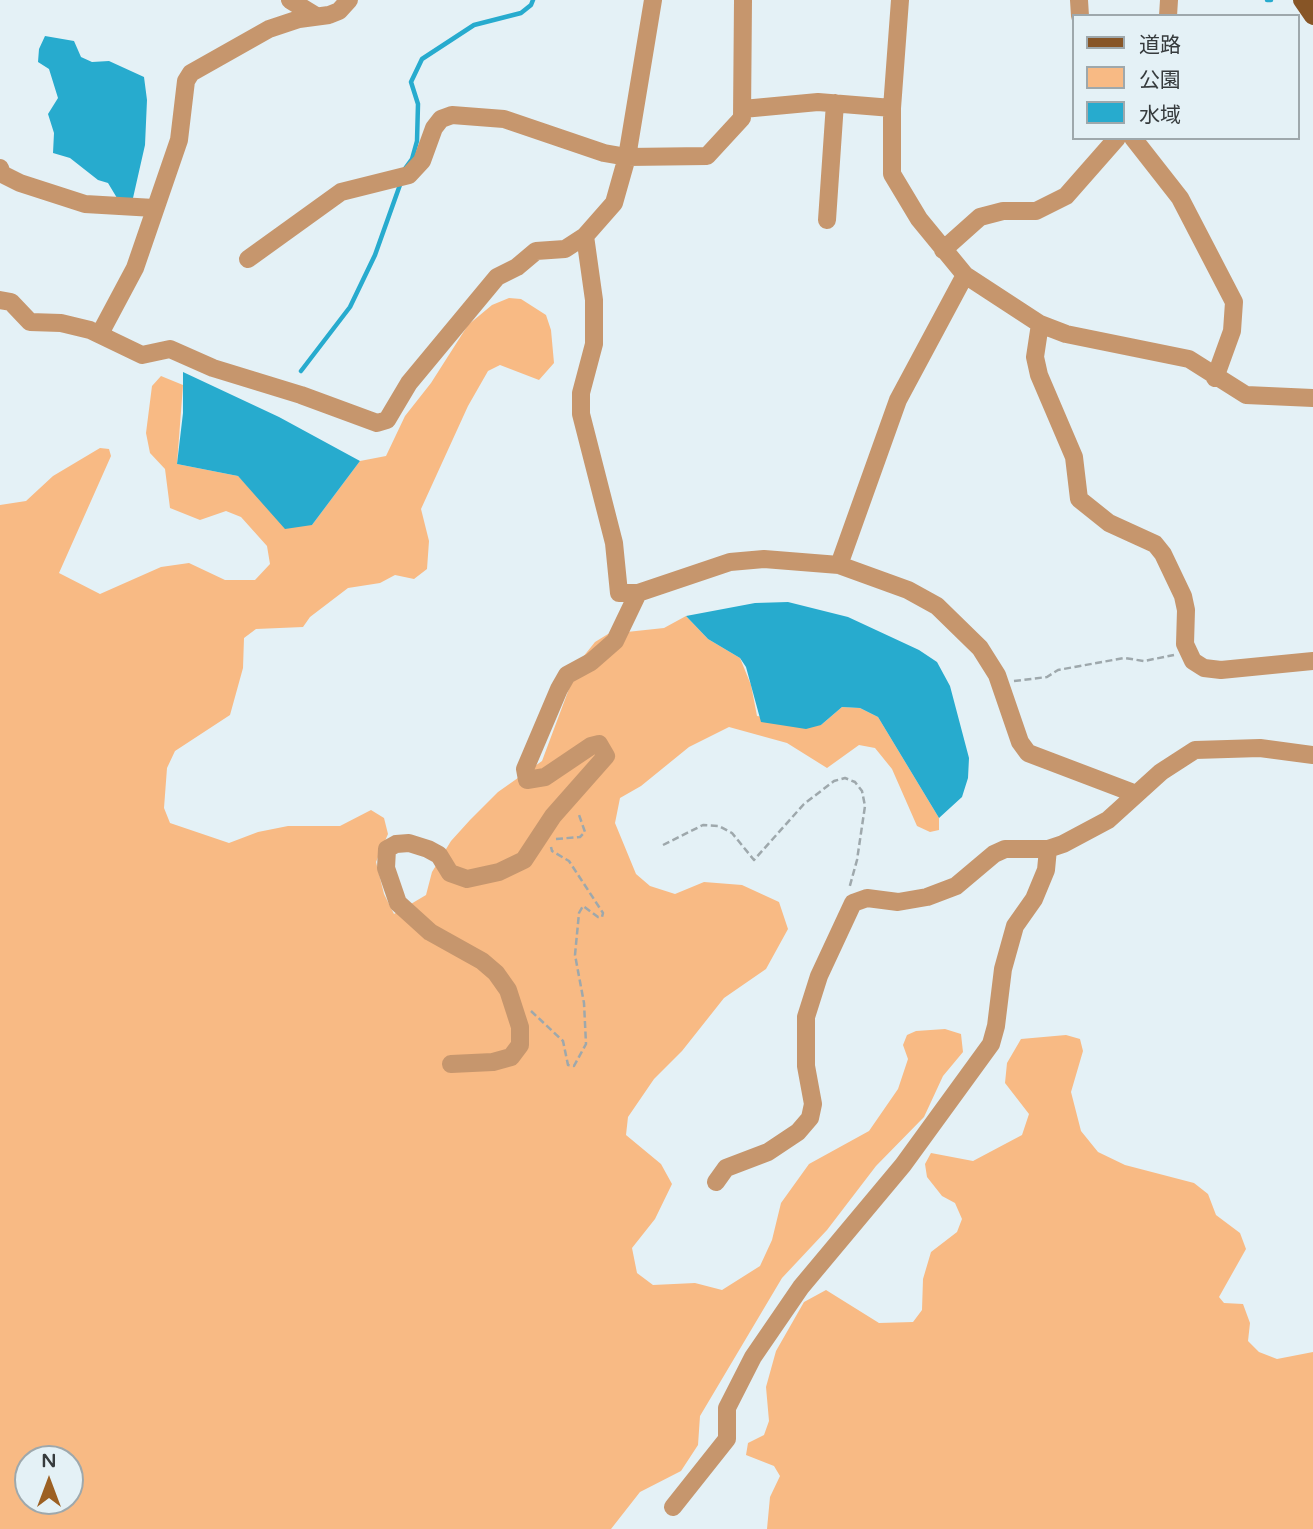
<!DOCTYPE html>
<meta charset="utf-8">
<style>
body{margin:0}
#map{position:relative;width:1313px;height:1529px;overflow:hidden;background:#e4f1f6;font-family:"Varela Round","Noto Sans JP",sans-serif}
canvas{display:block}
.legend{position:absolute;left:1072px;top:14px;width:228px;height:126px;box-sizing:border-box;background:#e4f1f6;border:2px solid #9ea8ac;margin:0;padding:9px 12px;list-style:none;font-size:21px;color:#363b3d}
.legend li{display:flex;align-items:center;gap:14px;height:35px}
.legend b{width:35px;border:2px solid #9ea8ac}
.north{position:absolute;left:14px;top:1445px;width:70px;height:70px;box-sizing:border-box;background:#e4f1f6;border:2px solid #9ea8ac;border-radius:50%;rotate:0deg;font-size:19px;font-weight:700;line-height:28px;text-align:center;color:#363b3d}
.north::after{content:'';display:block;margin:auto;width:24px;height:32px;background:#9c6023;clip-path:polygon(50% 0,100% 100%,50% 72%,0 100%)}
</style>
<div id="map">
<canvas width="1313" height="1529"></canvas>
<ul class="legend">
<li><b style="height:9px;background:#875526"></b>道路</li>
<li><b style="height:19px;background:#f8ba84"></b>公園</li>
<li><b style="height:19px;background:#27abce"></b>水域</li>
</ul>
<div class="north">N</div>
</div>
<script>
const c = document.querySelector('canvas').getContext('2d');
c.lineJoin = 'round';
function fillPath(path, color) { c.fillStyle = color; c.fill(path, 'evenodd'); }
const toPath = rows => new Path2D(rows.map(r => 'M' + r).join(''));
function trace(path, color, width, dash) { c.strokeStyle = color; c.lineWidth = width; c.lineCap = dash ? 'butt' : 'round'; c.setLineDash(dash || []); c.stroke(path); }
const green = toPath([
 [509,298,521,299,546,315,551,330,554,363,539,380,500,365,488,371,468,406,421,509,429,541,427,569,414,579,395,575,380,583,348,588,310,617,303,627,256,629,244,638,243,668,230,715,175,751,167,768,164,808,170,823,229,843,258,832,288,826,340,826,371,810,384,818,388,834,376,862,384,894,394,914,426,895,432,872,451,841,470,820,498,792,542,761,579,662,595,642,608,634,664,628,686,616,708,639,740,658,751,685,757,716,821,725,842,707,860,708,878,717,939,818,939,830,930,832,917,826,892,769,875,748,859,745,827,768,787,743,729,727,689,747,641,786,620,798,615,823,636,874,650,886,675,894,704,882,742,885,779,902,788,929,766,969,724,998,682,1051,654,1079,628,1117,626,1135,661,1164,672,1184,655,1219,632,1248,637,1273,653,1285,695,1283,722,1290,760,1266,772,1240,781,1203,809,1164,869,1131,898,1089,908,1059,903,1045,907,1035,916,1031,945,1029,961,1034,963,1052,943,1076,924,1117,876,1166,827,1230,782,1278,700,1416,698,1445,681,1471,640,1492,611,1529,0,1529,0,505,26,501,53,476,100,448,109,449,111,456,59,573,100,594,161,567,189,563,225,580,255,580,270,564,267,546,241,517,226,511,200,520,170,508,165,469,150,453,146,433,152,386,161,376,183,385,177,464,238,476,261,500,312,525,360,461,386,456,405,416,431,383,468,325,492,305],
 [28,1459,70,1459,70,1501,28,1501],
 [1066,1035,1080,1039,1083,1051,1071,1092,1081,1131,1098,1152,1125,1165,1194,1183,1208,1194,1216,1215,1240,1233,1246,1249,1219,1297,1224,1303,1243,1304,1250,1323,1248,1341,1259,1352,1277,1359,1313,1352,1313,1529,767,1529,770,1497,780,1476,774,1466,746,1455,748,1443,764,1435,769,1421,766,1387,776,1351,804,1302,826,1290,879,1323,913,1322,922,1310,923,1279,931,1252,957,1232,962,1219,955,1203,942,1196,927,1177,925,1164,931,1153,973,1161,1022,1135,1029,1114,1005,1083,1007,1063,1021,1039]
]);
const water = toPath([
 [45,36,74,41,81,57,92,62,109,61,144,77,147,100,145,145,133,198,117,198,108,183,98,180,70,158,53,153,54,133,48,114,58,98,49,69,38,62,39,49],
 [183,372,279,417,360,461,312,525,285,529,238,476,177,464,183,413],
 [788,602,848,617,919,650,937,662,950,686,969,758,968,778,962,797,939,818,878,717,860,708,842,707,821,725,806,729,761,722,746,667,740,658,708,639,686,616,755,603]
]);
const stream = toPath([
 [1267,0,1271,0],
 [404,170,412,159,417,141,418,104,411,82,422,59,474,25,521,13,531,5,533,0],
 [301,371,350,307,375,255,401,182]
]);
const path = toPath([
 [1014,681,1047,677,1058,670,1124,658,1144,661,1174,655],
 [556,839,580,837,585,832,578,812],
 [663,845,703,825,719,826,732,833,754,860,804,804,834,781,845,778,855,782,862,791,865,806,857,860,849,889],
 [531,1011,563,1041,568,1065,574,1066,586,1044,584,1003,575,955,579,913,583,906,598,917,602,917,603,913,569,861,552,851,551,847]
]);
const minor = toPath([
 [290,0,316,16],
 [900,0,892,108,892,174,919,219,965,275,1040,324,1066,334,1189,359,1246,395,1313,398],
 [1079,0,1080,16],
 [1168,16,1169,0],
 [743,109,818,102,892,108],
 [1133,138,1180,198,1234,302,1232,331,1215,378],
 [0,168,2,174,20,183,85,204,154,208],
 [827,220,835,103],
 [585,236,594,300,594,344,581,393,581,414,614,543,619,593,638,593,730,562,764,559,839,565,908,590,937,606,980,648,997,675,1020,742,1028,753,1136,794],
 [943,250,980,217,1003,211,1036,211,1066,196,1117,138],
 [248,259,341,192,409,175,422,161,434,128,441,119,452,115,504,119,604,153,627,157,707,156,742,118,743,0],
 [0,300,11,302,30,322,61,323,90,330,142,355,170,349,213,368,301,395,377,423,387,420,409,383,497,277,517,267,536,251,565,249,585,236,614,203,627,157,653,0],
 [1040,324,1035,357,1039,375,1074,457,1079,499,1109,523,1155,544,1163,554,1183,596,1186,610,1185,644,1193,661,1204,668,1221,670,1313,661],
 [103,335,103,328,135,268,179,140,186,81,191,73,269,29,299,19,329,15,339,11,349,0],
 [839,565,898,400,965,275],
 [451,1064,493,1062,511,1057,520,1045,520,1027,508,990,496,973,482,961,430,932,398,903,386,868,387,849,396,844,409,843,428,849,439,855,450,873,467,879,499,872,524,860,553,816,606,756,599,744,591,746,545,777,527,780,525,769,559,689,567,675,591,662,615,641,638,593],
 [716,1182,726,1168,768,1152,798,1132,810,1118,813,1104,806,1066,806,1017,819,976,853,903,867,898,898,902,927,897,956,886,994,854,1005,849,1048,849,1063,844,1108,820,1161,772,1195,750,1260,748,1313,755],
 [673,1507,727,1439,727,1408,753,1357,801,1287,903,1165,991,1044,996,1026,1003,969,1015,926,1034,899,1046,870,1048,849]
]);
const major = toPath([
 [1302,0,1313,16]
]);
fillPath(green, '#f8ba84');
fillPath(water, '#27abce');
trace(stream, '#27abce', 4.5);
trace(path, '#9ea8ac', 2.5, [7, 3.5]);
trace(minor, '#c6966d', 18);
trace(major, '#875526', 18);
</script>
